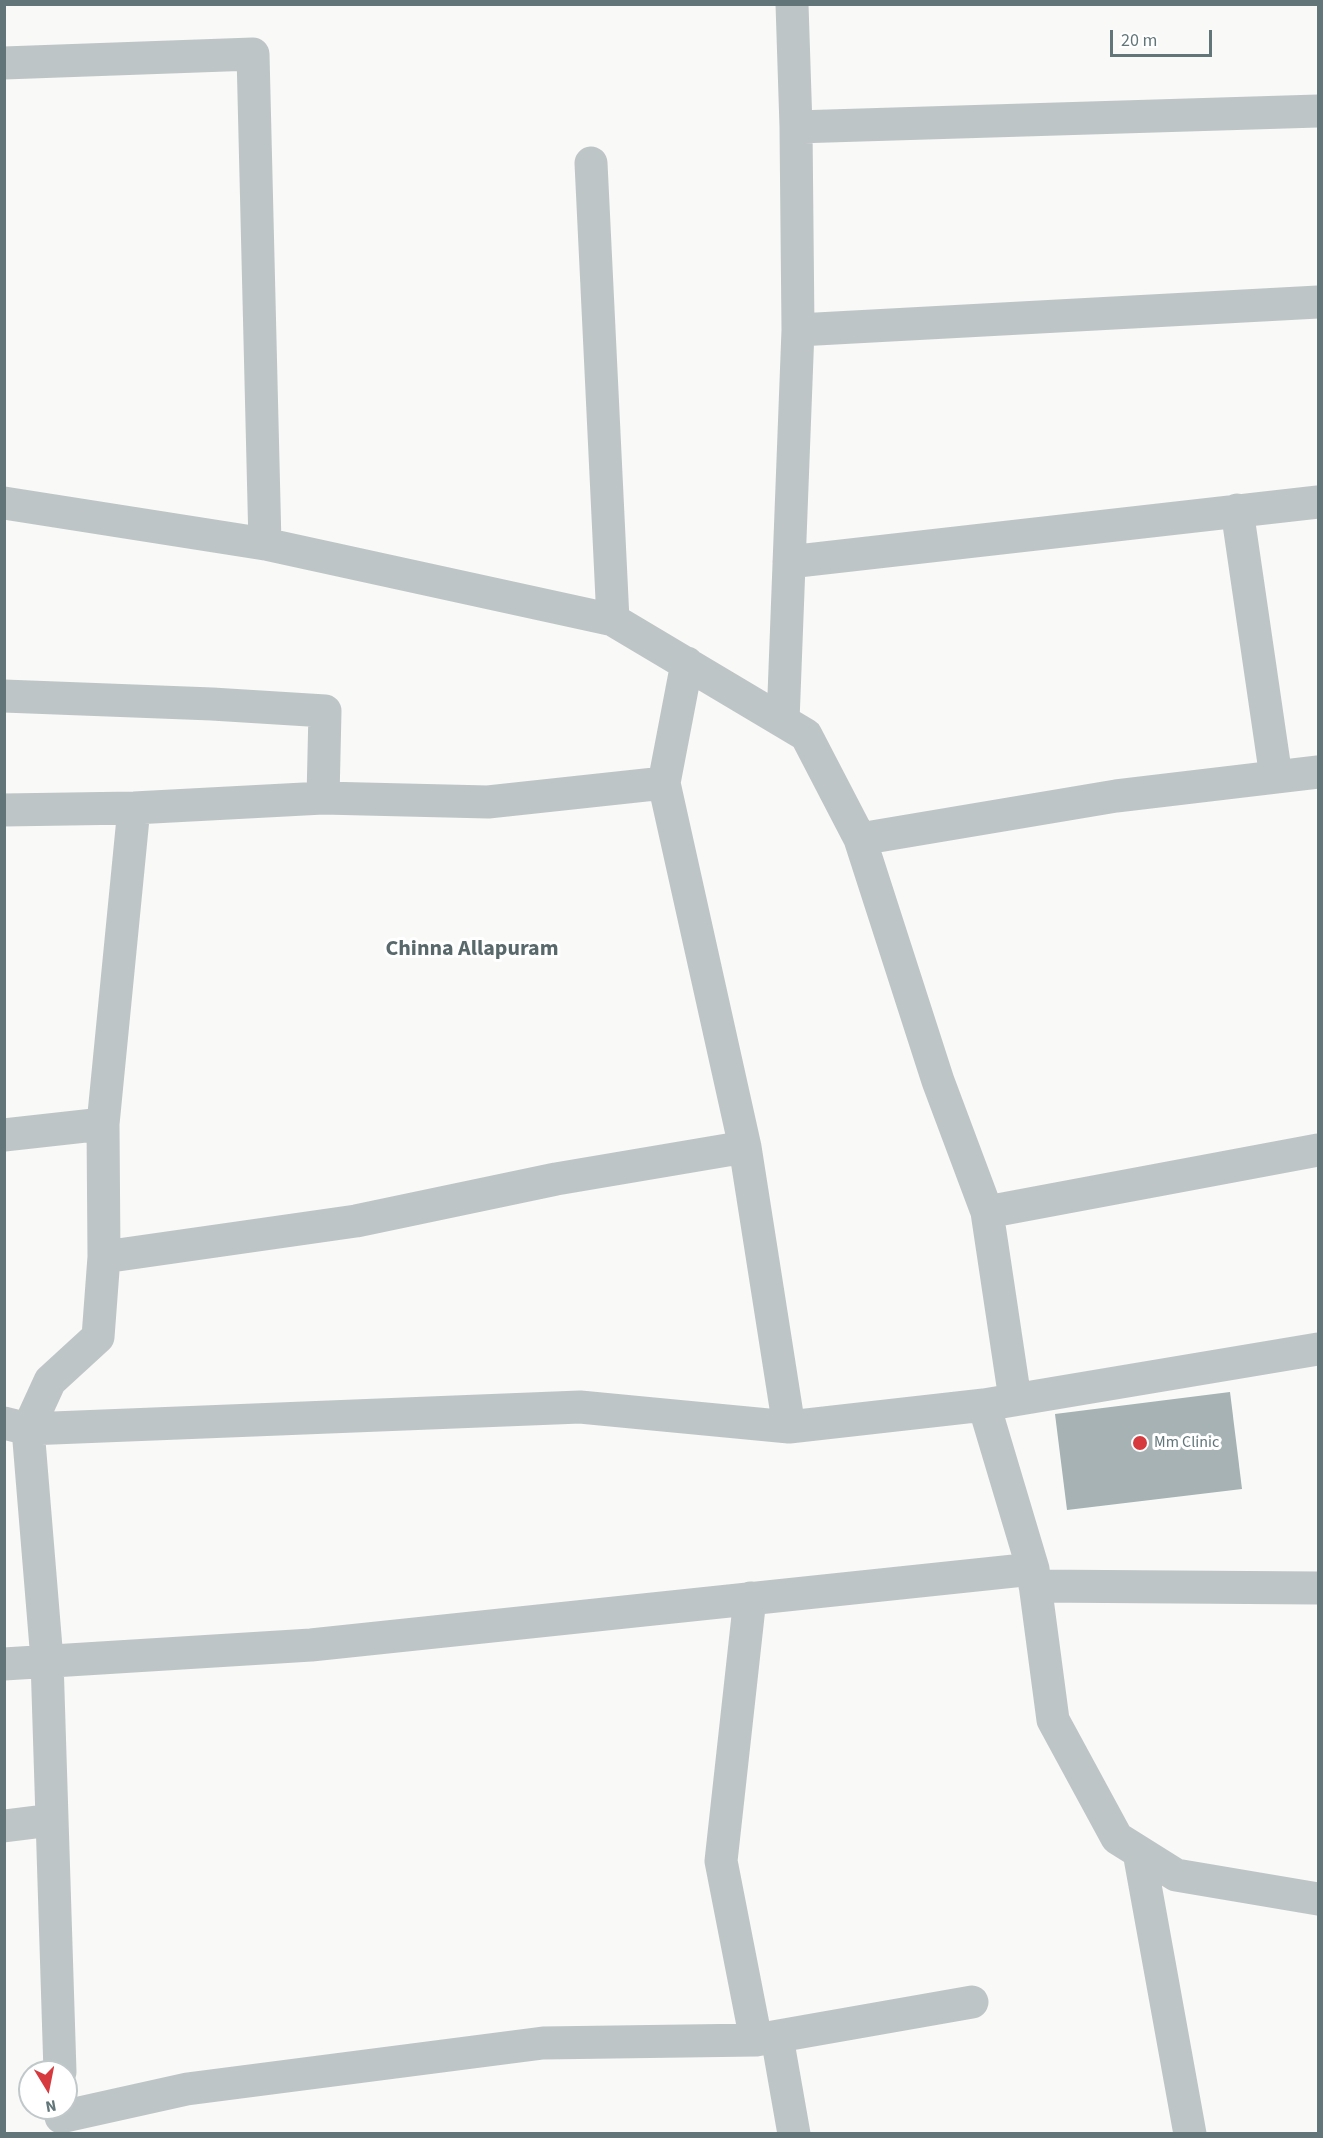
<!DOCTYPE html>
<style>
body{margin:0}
#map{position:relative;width:1323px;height:2138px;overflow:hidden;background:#f9f9f7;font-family:"Source Sans 3",sans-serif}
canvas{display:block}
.frame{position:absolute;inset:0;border:6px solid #62767a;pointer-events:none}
.north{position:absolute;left:18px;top:2060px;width:60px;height:60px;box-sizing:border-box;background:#fff;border:2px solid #c0c8ca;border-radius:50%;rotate:170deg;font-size:16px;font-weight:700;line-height:24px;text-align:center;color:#62767a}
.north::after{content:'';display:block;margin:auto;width:21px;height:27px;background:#d73a3e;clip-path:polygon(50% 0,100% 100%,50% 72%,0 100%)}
.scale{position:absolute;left:1110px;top:30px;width:102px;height:27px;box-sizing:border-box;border:3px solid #62767a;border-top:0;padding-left:8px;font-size:18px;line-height:21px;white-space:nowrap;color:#62767a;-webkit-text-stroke:4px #fff;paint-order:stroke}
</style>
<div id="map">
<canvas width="1323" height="2138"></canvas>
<div class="frame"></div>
<div class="north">N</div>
<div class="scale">20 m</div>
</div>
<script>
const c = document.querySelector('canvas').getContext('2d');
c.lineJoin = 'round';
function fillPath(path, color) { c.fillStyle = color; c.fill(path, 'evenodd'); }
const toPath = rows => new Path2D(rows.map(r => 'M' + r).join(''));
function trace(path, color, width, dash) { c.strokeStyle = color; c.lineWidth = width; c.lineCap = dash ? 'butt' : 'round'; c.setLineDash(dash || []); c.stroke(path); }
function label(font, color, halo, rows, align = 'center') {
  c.font = font + ' "Source Sans 3",sans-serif'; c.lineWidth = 6; c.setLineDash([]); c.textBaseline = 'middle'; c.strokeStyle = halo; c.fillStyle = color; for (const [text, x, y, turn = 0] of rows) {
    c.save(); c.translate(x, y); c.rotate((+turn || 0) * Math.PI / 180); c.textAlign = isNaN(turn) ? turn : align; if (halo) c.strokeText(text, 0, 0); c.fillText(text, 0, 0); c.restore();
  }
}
const building = toPath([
 [1230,1392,1242,1489,1067,1510,1055,1414]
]);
const minor = toPath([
 [4,63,253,54,265,544],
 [796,127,1318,111],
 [591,163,613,620],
 [798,330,1318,302],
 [4,503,265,544,613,620,806,735,860,839,938,1081,987,1212,1015,1399],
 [1237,510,1276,777],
 [789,562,1318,502],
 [687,663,664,783,745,1147,789,1427],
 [4,696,212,704,325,711,323,798],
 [783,721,798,330,796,127,792,4],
 [134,808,103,1124,104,1257,356,1221,556,1179,745,1147],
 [4,810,134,808,323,798,488,802,664,783],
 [860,839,1116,796,1318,772],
 [4,1135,103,1124],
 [987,1212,1318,1150],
 [984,1405,1033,1569,1053,1720,1117,1838,1176,1875,1318,1899],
 [4,1423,28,1429,50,1381,98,1337,104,1257],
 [1035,1586,1318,1588],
 [750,1598,721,1861,756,2040],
 [4,1664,311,1645,1033,1569],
 [4,1826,52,1820],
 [1139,1852,1190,2134],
 [777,2037,794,2134],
 [60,2072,47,1660,28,1429,580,1407,789,1427,984,1405,1318,1349],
 [61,2117,187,2089,543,2043,756,2040,972,2002]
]);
const markers = [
 [1140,1443,8,"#d73a3e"]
];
const poiNames = [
 ["Mm Clinic",1154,1443]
];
const districtNames = [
 ["Chinna Allapuram",472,950]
];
fillPath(building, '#a6b2b4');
trace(minor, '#bec5c6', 33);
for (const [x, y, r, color] of markers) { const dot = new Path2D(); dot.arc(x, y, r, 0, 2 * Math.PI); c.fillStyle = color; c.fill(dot); trace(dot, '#fff', 2); }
label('16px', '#62767a', '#fff', poiNames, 'left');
label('bold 22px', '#58686b', '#fff', districtNames);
</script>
